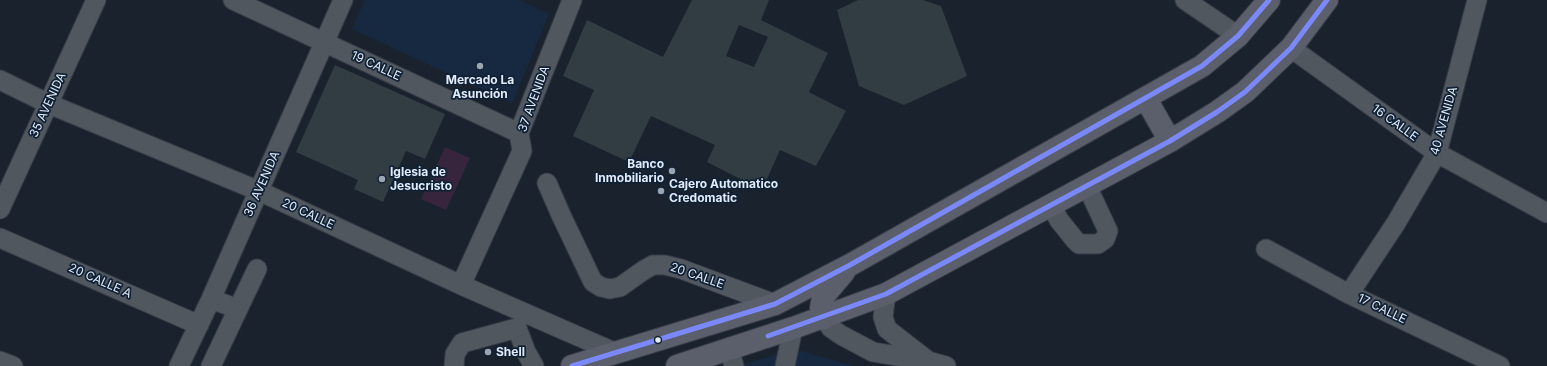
<!DOCTYPE html>
<meta charset="utf-8">
<style>
body{margin:0}
canvas{display:block;background:#19222d}
</style>
<canvas width="1547" height="366"></canvas>
<script>
const c = document.querySelector('canvas').getContext('2d');
c.lineJoin = 'round';
function fillPath(path, color) { c.fillStyle = color; c.fill(path, 'evenodd'); }
const toPath = rows => new Path2D(rows.map(r => 'M' + r).join(''));
function trace(path, color, width, dash) { c.strokeStyle = color; c.lineWidth = width; c.lineCap = dash ? 'butt' : 'round'; c.setLineDash(dash || []); c.stroke(path); }
function label(font, color, halo, rows, align = 'center') {
  c.font = font + ' Inter,sans-serif'; c.lineWidth = 3.5; c.setLineDash([]); c.textBaseline = 'middle'; c.strokeStyle = halo; c.fillStyle = color; for (const [text, x, y, turn = 0] of rows) {
    c.save(); c.translate(x, y); c.rotate((+turn || 0) * Math.PI / 180); c.textAlign = isNaN(turn) ? turn : align; if (halo) c.strokeText(text, 0, 0); c.fillText(text, 0, 0); c.restore();
  }
}
const built = toPath([
 [365,0,520,0,549,14,512,103,352,29],
 [794,349,854,366,737,366]
]);
const green = toPath([
 [445,147,470,158,446,210,421,199]
]);
const building = toPath([
 [692,0,769,0,761,20,828,53,809,92,846,111,816,166,780,150,762,190,707,162,715,145,651,116,629,162,573,136,594,90,563,76,587,20,663,57],
 [739,25,768,37,754,67,726,56],
 [858,0,923,0,941,6,967,76,904,105,859,86,837,10],
 [335,65,445,114,425,159,406,151,383,202,354,189,358,180,296,152]
]);
const minor = toPath([
 [233,0,519,133],
 [1185,0,1238,36],
 [1291,48,1437,153,1547,213],
 [0,80,49,104,259,191,461,285,614,352],
 [547,183,561,215,593,282,601,287,610,289,620,287,644,270,653,265,665,265,681,269,775,304],
 [1051,205,1059,220,1075,240,1079,244,1098,244,1105,239,1108,231,1087,186],
 [0,209,96,0],
 [0,238,199,325],
 [1266,249,1349,294,1500,366],
 [461,285,522,151,519,133,572,0],
 [886,294,883,317,887,329,927,360],
 [1349,294,1396,223,1437,153,1477,0],
 [211,299,238,309,211,366],
 [238,309,257,269],
 [824,318,831,328,841,335,873,352,928,361,946,366],
 [729,349,734,366],
 [0,361,13,366],
 [179,366,211,299,343,0],
 [454,366,455,354,462,343,517,328,526,352,534,366],
 [785,366,793,328]
]);
const major = toPath([
 [1146,99,1170,141],
 [824,318,821,308,823,297,844,272],
 [572,366,775,304,850,265,1202,66,1238,36,1269,0],
 [677,366,793,328,886,294,1170,141,1217,112,1245,92,1291,48,1327,0]
]);
const bus1 = toPath([
 [768,336,886,294,1170,141,1217,112,1245,92,1291,48,1327,0],
 [572,366,775,304,850,265,1202,66,1238,36,1269,0]
]);
const markers = [
 [480,66,4,"#9ba5b2"],
 [672,171,4,"#9ba5b2"],
 [382,179,4,"#9ba5b2"],
 [661,191,4,"#9ba5b2"],
 [658,340,3.5,"#e1ebf9"],
 [488,352,4,"#9ba5b2"]
];
const streetNames = [
 ["19 CALLE",376,66,25],
 ["37 AVENIDA",534,99,-70],
 ["35 AVENIDA",48,105,-65],
 ["40 AVENIDA",1444,121,-74],
 ["16 CALLE",1395,123,36],
 ["36 AVENIDA",262,184,-66],
 ["20 CALLE",308,214,25],
 ["20 CALLE",697,276,19],
 ["20 CALLE A",100,281,24],
 ["17 CALLE",1382,309,26]
];
const poiNames = [
 ["Mercado La",480,80,"center"],
 ["Asunción",480,94,"center"],
 ["Banco",664,164,"right"],
 ["Inmobiliario",664,178,"right"],
 ["Iglesia de",390,172],
 ["Jesucristo",390,186],
 ["Cajero Automatico",669,184],
 ["Credomatic",669,198],
 ["Shell",496,352]
];
fillPath(built, '#162941');
fillPath(green, '#36253d');
fillPath(building, '#313c43');
trace(minor, '#363c46', 21);
trace(major, '#363c46', 24);
trace(minor, '#50575f', 19);
trace(major, '#5a5f6b', 22);
trace(bus1, '#7a88f9', 5);
for (const [x, y, r, color] of markers) { const dot = new Path2D(); dot.arc(x, y, r, 0, 2 * Math.PI); c.fillStyle = color; c.fill(dot); trace(dot, '#112135', 1.5); }
label('12px', '#e1ebf9', '#112135', streetNames);
label('bold 12px', '#e1ebf9', '#112135', poiNames, 'left');
</script>
